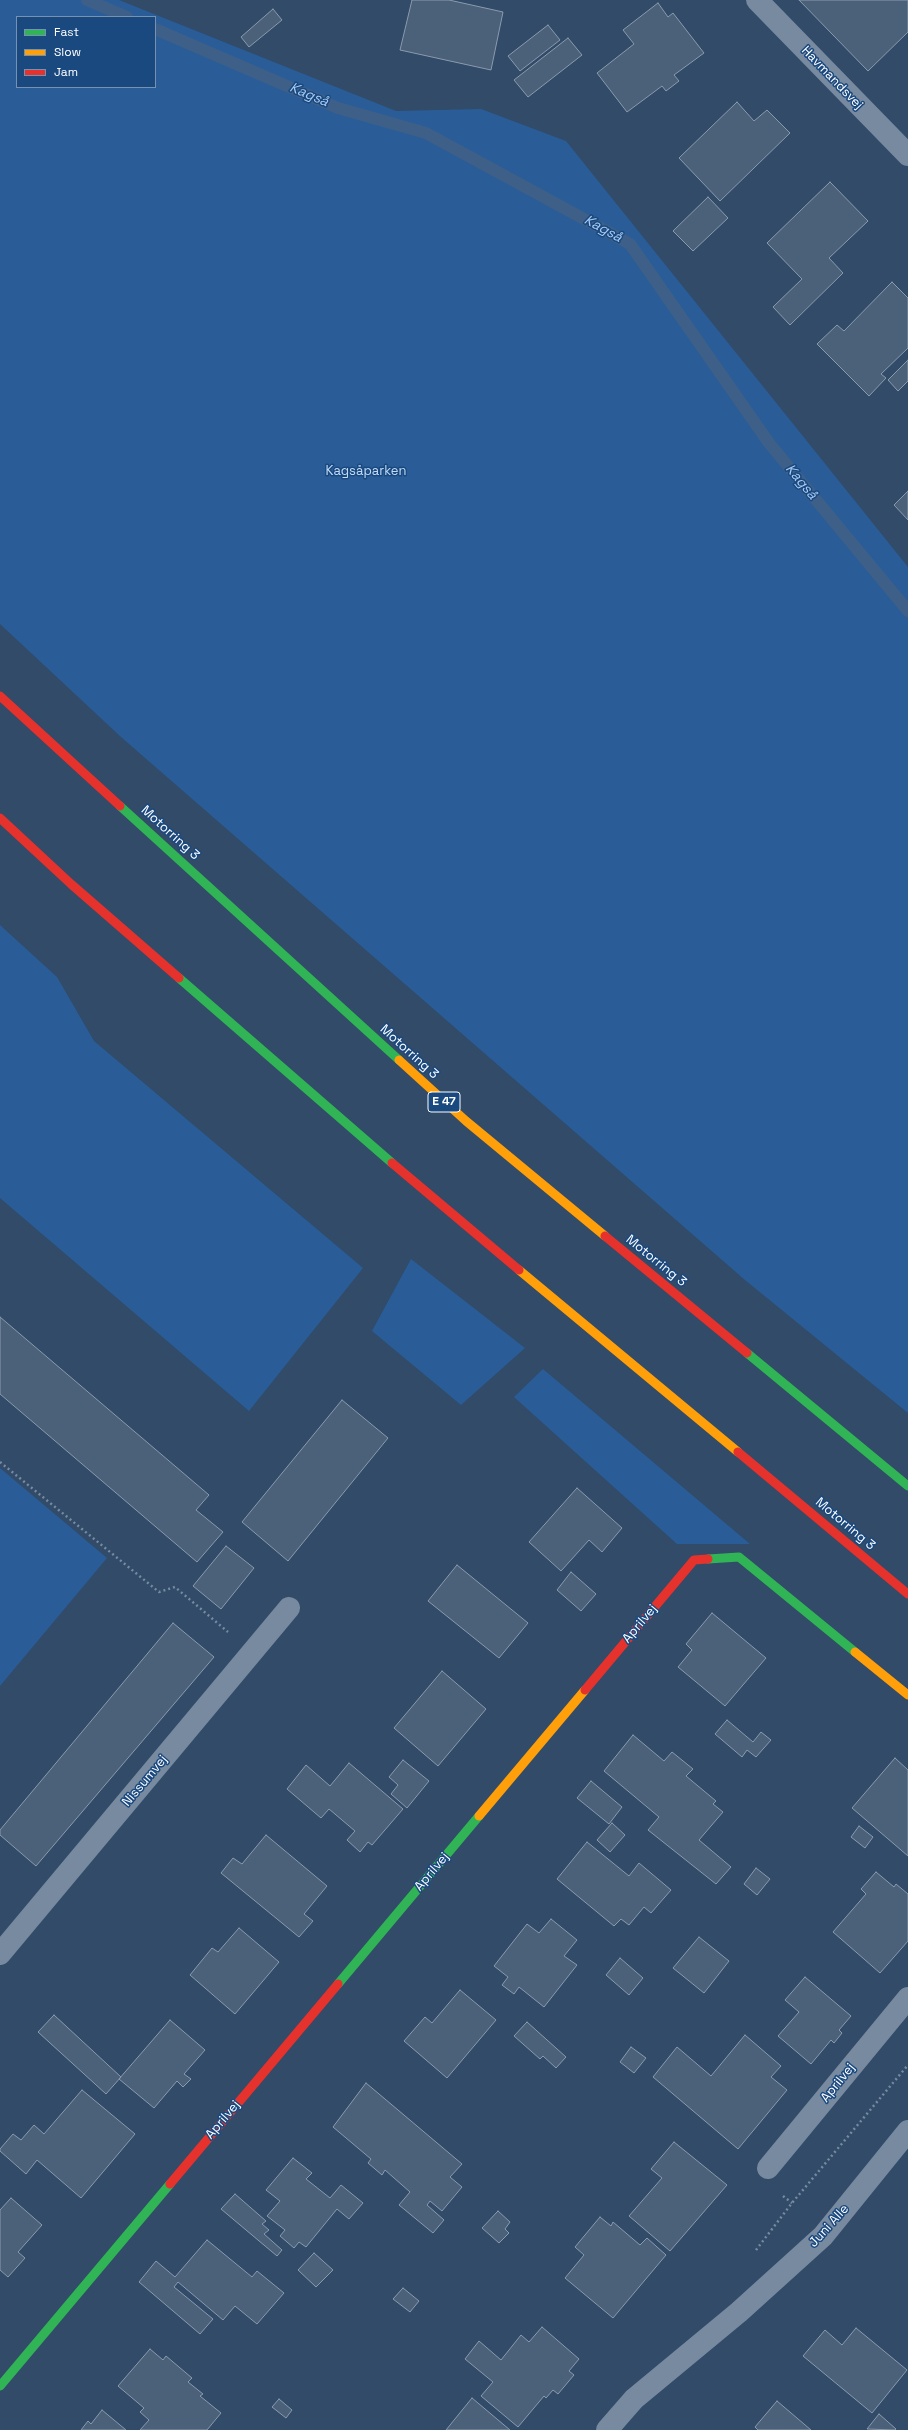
<!DOCTYPE html>
<meta charset="utf-8">
<style>
body{margin:0}
#map{position:relative;width:908px;height:2430px;overflow:hidden;background:#314b69;font-family:"Space Grotesk",sans-serif}
canvas{display:block}
.legend{position:absolute;left:16px;top:16px;width:140px;height:72px;box-sizing:border-box;background:#1a4980;border:1px solid #7692b3;margin:0;padding:5px 7px;list-style:none;font-size:12px;color:#fff}
.legend li{display:flex;align-items:center;gap:8px;height:20px}
.legend b{width:20px;border:1px solid #7692b3}
</style>
<div id="map">
<canvas width="908" height="2430"></canvas>
<ul class="legend">
<li><b style="height:5px;background:#30b455"></b>Fast</li>
<li><b style="height:5px;background:#ff9f0a"></b>Slow</li>
<li><b style="height:5px;background:#e5322d"></b>Jam</li>
</ul>
</div>
<script>
const c = document.querySelector('canvas').getContext('2d');
c.lineJoin = 'round';
function fillPath(path, color) { c.fillStyle = color; c.fill(path, 'evenodd'); }
const toPath = rows => new Path2D(rows.map(r => 'M' + r).join(''));
function trace(path, color, width, dash) { c.strokeStyle = color; c.lineWidth = width; c.lineCap = dash ? 'butt' : 'round'; c.setLineDash(dash || []); c.stroke(path); }
function label(font, color, halo, rows, align = 'center') {
  c.font = font + ' "Space Grotesk",sans-serif'; c.lineWidth = 3; c.setLineDash([]); c.textBaseline = 'middle'; c.strokeStyle = halo; c.fillStyle = color; for (const [text, x, y, turn = 0] of rows) {
    c.save(); c.translate(x, y); c.rotate((+turn || 0) * Math.PI / 180); c.textAlign = isNaN(turn) ? turn : align; if (halo) c.strokeText(text, 0, 0); c.fillText(text, 0, 0); c.restore();
  }
}
const green = toPath([
 [0,0,119,0,396,111,481,109,566,141,908,567,908,1413,745,1280,121,737,0,624],
 [17,17,155,17,155,87,17,87],
 [0,925,57,977,94,1041,363,1268,249,1411,0,1198],
 [411,1259,525,1348,461,1405,372,1331],
 [543,1369,750,1544,677,1544,514,1397],
 [0,1468,107,1558,0,1686]
]);
const stream = toPath([
 [87,0,127,17],
 [155,29,338,108,426,133,630,244,769,443,908,611]
]);
const building = toPath([
 [412,0,449,0,503,12,491,70,400,50,412,0],
 [799,0,908,0,908,32,868,71,799,0],
 [658,3,668,17,673,13,704,53,674,75,679,81,666,91,662,86,627,112,597,73,634,44,623,30,658,3],
 [273,9,282,20,249,47,241,37,273,9],
 [548,25,560,40,520,71,508,56,548,25],
 [568,38,582,55,528,97,514,80,568,38],
 [737,102,754,121,767,110,790,133,720,201,679,158,737,102],
 [830,182,868,221,829,258,843,273,790,325,773,307,802,279,767,243,830,182],
 [708,197,728,218,693,251,673,231,708,197],
 [892,282,908,298,908,348,881,374,886,378,869,396,817,344,837,325,844,331,892,282],
 [908,360,908,381,898,391,888,380,908,360],
 [908,491,908,520,894,505,908,491],
 [0,1317,209,1495,196,1510,223,1532,197,1562,0,1394,0,1317],
 [342,1400,388,1438,288,1561,242,1522,342,1400],
 [577,1488,622,1528,602,1552,589,1540,561,1571,529,1542,577,1488],
 [226,1546,254,1568,221,1609,193,1586,226,1546],
 [457,1565,528,1623,499,1658,428,1601,457,1565],
 [571,1572,596,1594,581,1611,557,1590,571,1572],
 [712,1613,766,1658,725,1706,678,1667,692,1650,686,1644,712,1613],
 [173,1623,214,1657,36,1866,0,1835,0,1830,173,1623],
 [442,1671,486,1709,438,1766,394,1728,442,1671],
 [727,1720,753,1742,761,1732,771,1740,756,1757,747,1750,742,1757,715,1734,727,1720],
 [633,1735,664,1761,672,1752,693,1769,686,1776,716,1801,713,1804,723,1812,699,1840,731,1867,716,1884,648,1830,659,1817,604,1771,633,1735],
 [895,1758,908,1770,908,1856,852,1808,895,1758],
 [403,1760,429,1781,407,1808,391,1794,398,1785,389,1777,403,1760],
 [349,1763,403,1809,372,1845,368,1842,360,1852,347,1840,355,1831,329,1809,321,1818,287,1789,306,1765,330,1786,349,1763],
 [591,1781,622,1807,609,1824,577,1798,591,1781],
 [612,1823,625,1835,610,1852,597,1840,612,1823],
 [859,1826,873,1837,865,1848,851,1837,859,1826],
 [266,1835,327,1886,304,1914,313,1921,299,1937,221,1873,233,1858,242,1864,266,1835],
 [587,1842,629,1876,639,1863,671,1890,651,1913,644,1907,629,1925,621,1919,614,1926,557,1879,587,1842],
 [756,1868,770,1879,757,1895,744,1884,756,1868],
 [876,1872,894,1887,896,1884,908,1894,908,1941,880,1973,833,1932,866,1894,861,1889,876,1872],
 [551,1919,577,1940,564,1956,577,1965,544,2007,519,1987,514,1994,502,1985,508,1977,494,1966,527,1924,539,1933,551,1919],
 [239,1928,279,1962,235,2014,190,1975,212,1948,218,1952,239,1928],
 [699,1937,729,1961,704,1993,673,1968,699,1937],
 [620,1958,643,1978,629,1995,606,1975,620,1958],
 [805,1977,851,2016,839,2030,842,2033,834,2043,831,2040,811,2064,778,2036,799,2012,785,2000,805,1977],
 [460,1990,496,2020,447,2078,404,2041,425,2017,432,2023,460,1990],
 [54,2015,121,2077,106,2094,38,2032,54,2015],
 [170,2020,205,2050,184,2074,191,2079,183,2087,177,2081,154,2108,119,2079,170,2020],
 [527,2022,566,2057,556,2068,543,2056,540,2059,514,2036,527,2022],
 [745,2035,781,2066,771,2077,787,2090,738,2149,653,2077,677,2047,711,2076,745,2035],
 [631,2047,646,2058,634,2073,620,2062,631,2047],
 [366,2083,462,2164,450,2177,462,2187,442,2211,430,2201,427,2205,444,2220,433,2233,399,2205,410,2192,385,2170,382,2175,368,2163,371,2159,333,2127,366,2083],
 [82,2090,135,2134,81,2198,37,2160,26,2174,0,2151,0,2149,13,2134,21,2140,34,2125,44,2134,82,2090],
 [674,2142,727,2185,670,2251,629,2216,662,2178,651,2169,674,2142],
 [293,2158,312,2173,306,2179,330,2198,341,2185,363,2203,349,2219,337,2209,306,2247,299,2242,294,2248,280,2236,285,2230,267,2216,280,2201,266,2190,293,2158],
 [235,2194,266,2221,262,2224,269,2230,264,2234,282,2250,277,2256,221,2209,235,2194],
 [11,2198,42,2225,18,2252,25,2258,8,2277,0,2270,0,2210,11,2198],
 [498,2211,510,2222,505,2229,509,2233,499,2243,482,2228,498,2211],
 [600,2217,611,2226,613,2222,640,2245,647,2238,666,2255,613,2318,565,2278,584,2255,575,2247,600,2217],
 [207,2240,252,2277,257,2271,284,2293,257,2324,235,2306,223,2320,178,2282,174,2287,213,2319,200,2334,139,2282,156,2261,175,2277,207,2240],
 [314,2253,333,2270,316,2287,298,2270,314,2253],
 [403,2288,419,2301,410,2312,393,2299,403,2288],
 [542,2327,579,2359,569,2371,574,2375,558,2394,553,2390,546,2398,544,2396,518,2427,481,2396,493,2382,465,2359,479,2341,501,2360,521,2335,529,2342,542,2327],
 [856,2328,907,2370,872,2413,803,2356,825,2330,842,2345,856,2328],
 [150,2349,163,2360,166,2356,192,2378,188,2382,203,2394,200,2396,221,2413,207,2430,140,2430,149,2420,140,2412,144,2408,118,2386,150,2349],
 [472,2398,510,2430,446,2430,472,2398],
 [279,2399,292,2410,286,2418,272,2407,279,2399],
 [777,2401,811,2430,758,2430,755,2427,777,2401],
 [102,2410,126,2430,81,2430,88,2421,91,2424,102,2410],
 [879,2414,896,2429,895,2430,867,2429,879,2414]
]);
const path = toPath([
 [0,1462,159,1592,175,1587,228,1632],
 [783,2196,792,2203],
 [756,2250,792,2203,908,2065]
]);
const street = toPath([
 [757,0,908,155],
 [0,1954,289,1608],
 [768,2168,908,1998],
 [607,2430,634,2399,739,2312,823,2236,908,2131]
]);
const fast = toPath([
 [120,806,399,1060],
 [179,978,392,1163],
 [747,1353,908,1486],
 [708,1559,739,1557,855,1652],
 [338,1984,479,1816],
 [0,2386,170,2184]
]);
const slow = toPath([
 [399,1060,466,1121,605,1236],
 [519,1270,738,1452],
 [855,1652,908,1695],
 [479,1816,585,1690]
]);
const jam = toPath([
 [0,696,120,806],
 [0,818,71,884,179,978],
 [392,1163,519,1270],
 [605,1236,747,1353],
 [738,1452,908,1594],
 [585,1690,694,1560,708,1559],
 [170,2184,338,1984]
]);
const shields = [
 [444,1102,32]
];
const shieldNames = [
 ["E 47",444,1102]
];
const streetNames = [
 ["Havmandsvej",832,78,46],
 ["Motorring 3",170,833,42],
 ["Motorring 3",409,1052,42],
 ["Motorring 3",656,1261,39],
 ["Motorring 3",845,1524,40],
 ["Aprilvej",640,1624,-50],
 ["Nissumvej",145,1781,-50],
 ["Aprilvej",432,1872,-50],
 ["Aprilvej",838,2083,-51],
 ["Aprilvej",223,2120,-50],
 ["Juni Alle",829,2226,-48]
];
const parkNames = [
 ["Kagsåparken",366,471]
];
const waterNames = [
 ["Kagså",309,95,23],
 ["Kagså",603,229,29],
 ["Kagså",801,482,50]
];
fillPath(green, '#2a5d97');
trace(stream, '#3e6088', 12);
fillPath(building, '#4b6079');
trace(building, '#8b9bae', 1);
trace(path, '#778a9f', 2.5, [2, 3]);
trace(street, '#778a9f', 22);
trace(fast, '#30b455', 9);
trace(slow, '#ff9f0a', 9);
trace(jam, '#e5322d', 9);
for (const [x, y, w] of shields) { const box = new Path2D(); box.roundRect(x - w / 2, y - 10, w, 20, 3); c.fillStyle = '#1a4980'; c.fill(box); trace(box, '#fff', 1); }
label('bold 12px', '#fff', null, shieldNames);
label('13px', '#fff', '#1a4980', streetNames);
label('13px', '#c2dcf8', '#1a4980', parkNames);
label('italic 14px', '#a9ccf2', '#1a4980', waterNames);
</script>
